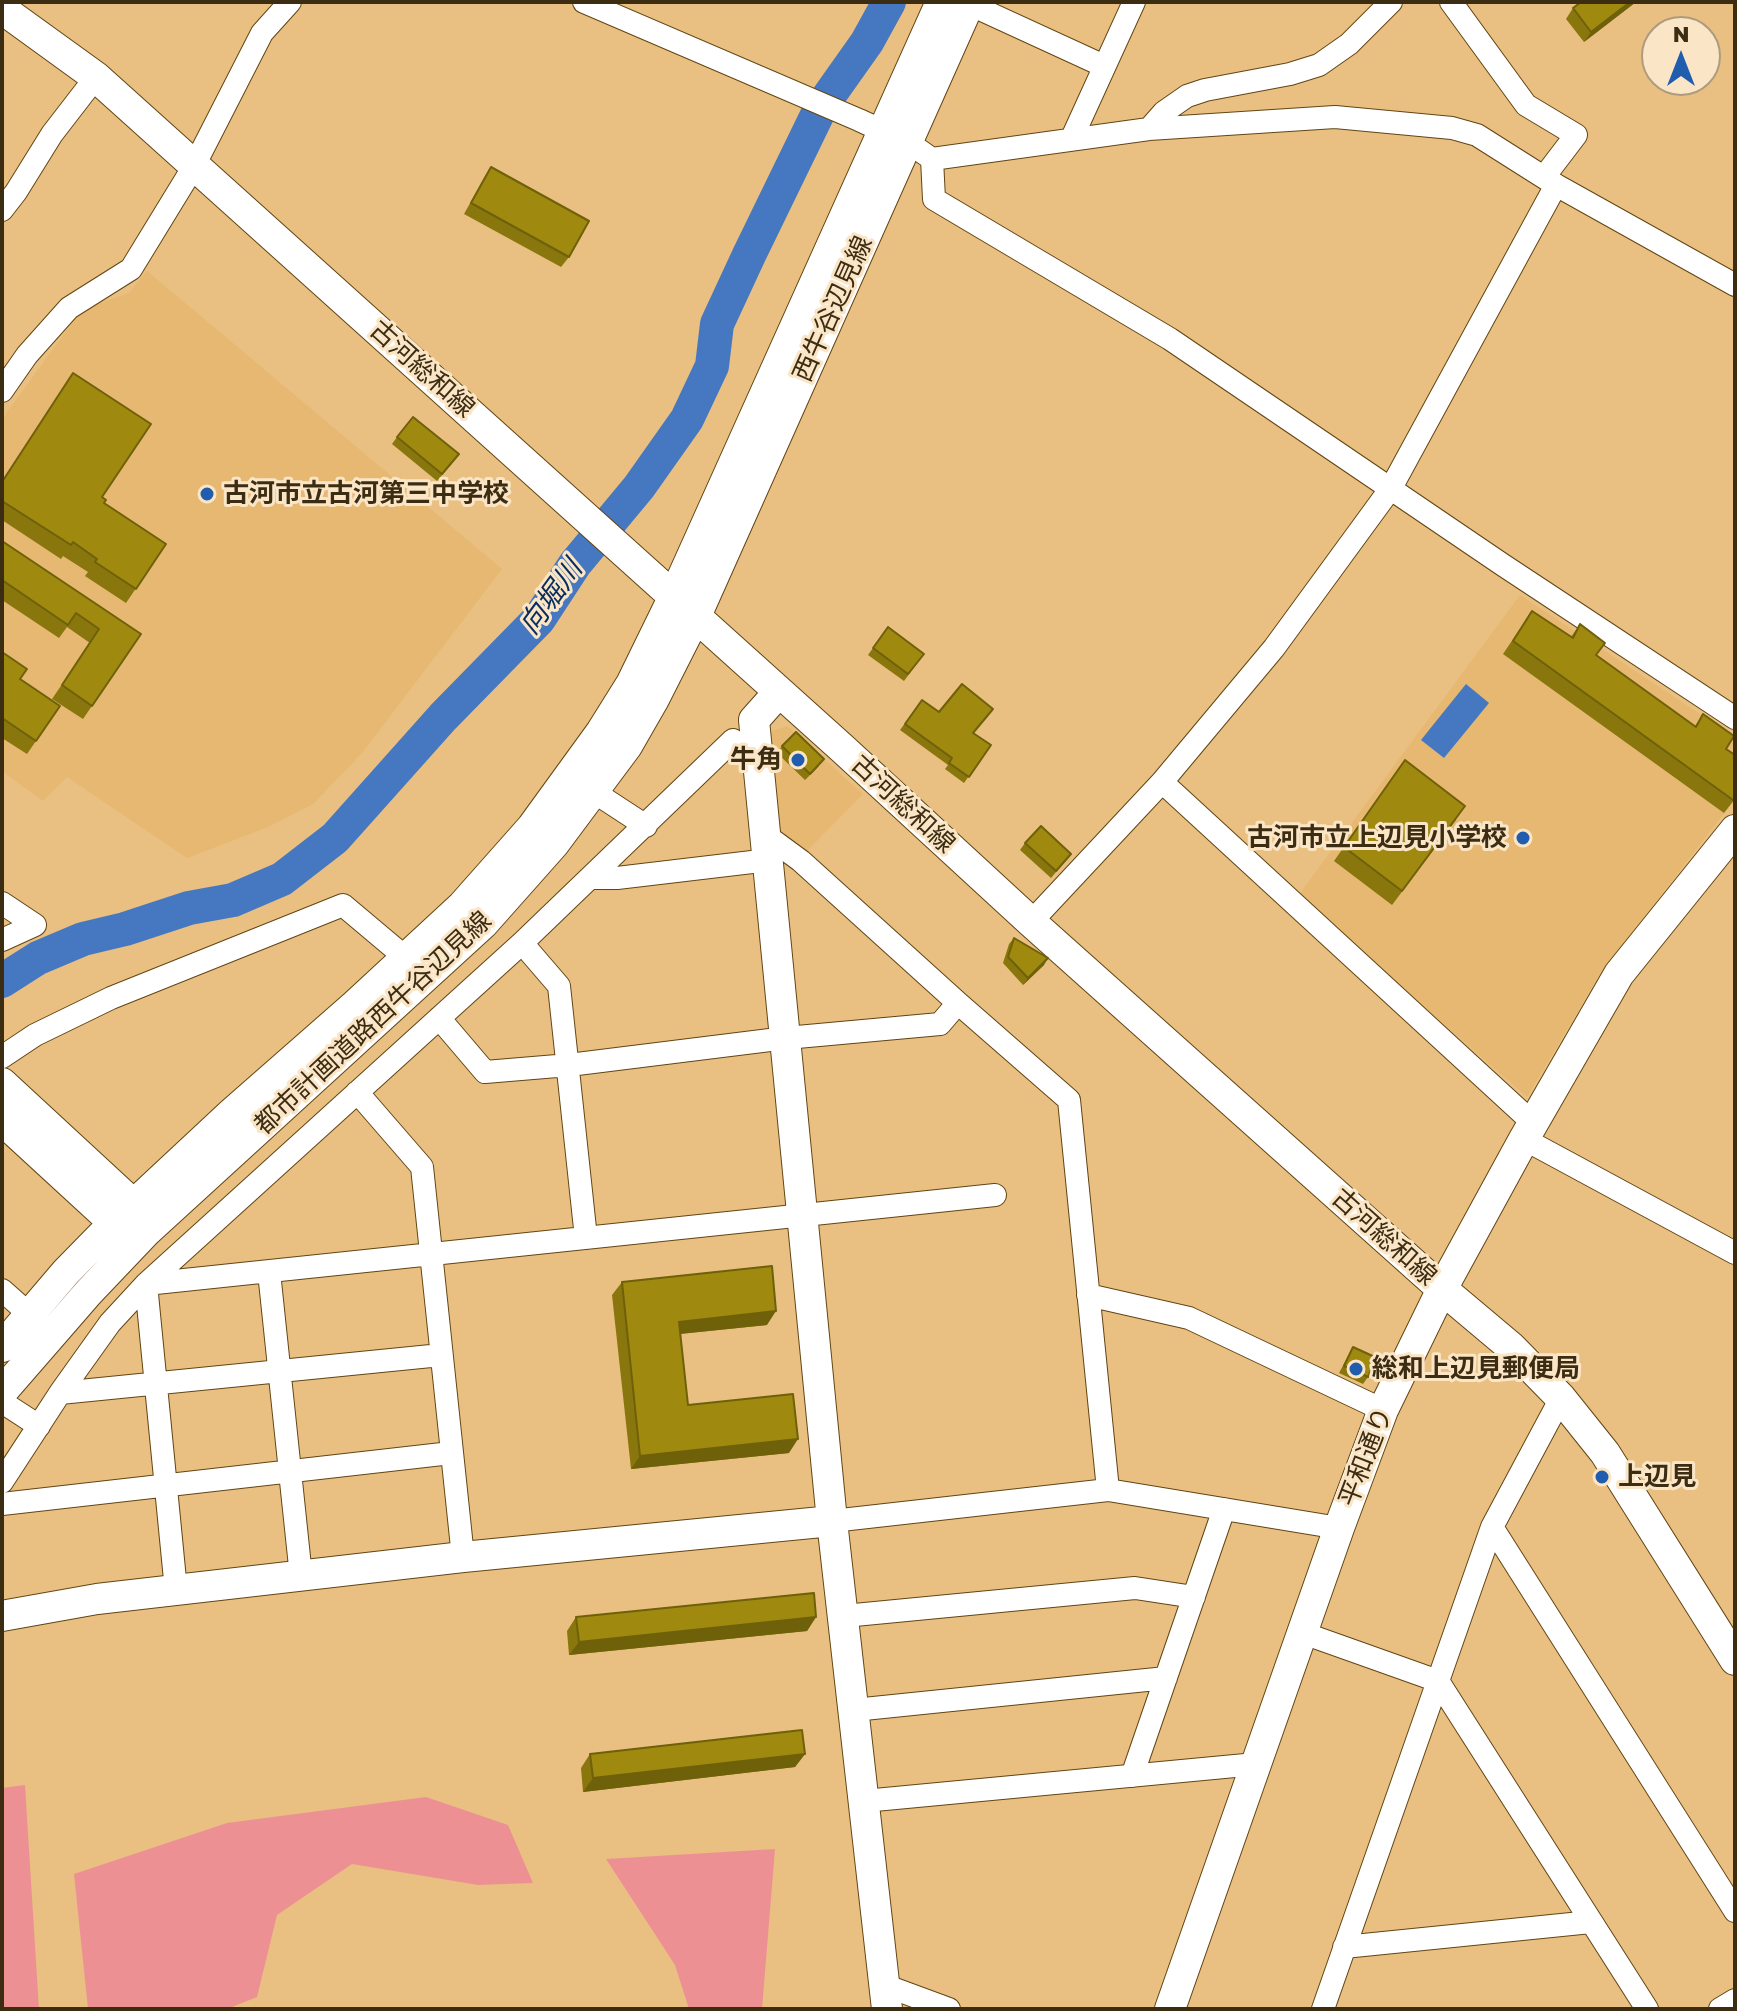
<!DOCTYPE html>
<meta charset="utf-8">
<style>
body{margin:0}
#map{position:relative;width:1737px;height:2011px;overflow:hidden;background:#e9c081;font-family:"Golos Text",sans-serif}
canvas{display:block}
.frame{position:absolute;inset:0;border:4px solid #3c2c12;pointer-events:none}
.north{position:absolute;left:1641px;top:16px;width:80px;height:80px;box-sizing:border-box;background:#fae5c6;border:2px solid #ae9b7e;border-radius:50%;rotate:0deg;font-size:22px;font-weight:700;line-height:32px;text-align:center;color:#3c2c12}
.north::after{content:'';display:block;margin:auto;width:28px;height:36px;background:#215dae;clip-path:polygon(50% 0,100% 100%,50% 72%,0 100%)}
</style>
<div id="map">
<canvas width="1737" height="2011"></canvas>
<div class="frame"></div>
<div class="north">N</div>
</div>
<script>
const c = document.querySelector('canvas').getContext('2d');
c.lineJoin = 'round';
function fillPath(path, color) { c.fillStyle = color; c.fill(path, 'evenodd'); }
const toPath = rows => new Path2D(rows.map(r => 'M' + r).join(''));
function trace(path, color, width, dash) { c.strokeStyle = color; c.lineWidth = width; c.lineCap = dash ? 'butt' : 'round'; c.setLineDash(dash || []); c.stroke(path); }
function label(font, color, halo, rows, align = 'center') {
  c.font = font + ' "Golos Text","Noto Sans JP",sans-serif'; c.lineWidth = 6; c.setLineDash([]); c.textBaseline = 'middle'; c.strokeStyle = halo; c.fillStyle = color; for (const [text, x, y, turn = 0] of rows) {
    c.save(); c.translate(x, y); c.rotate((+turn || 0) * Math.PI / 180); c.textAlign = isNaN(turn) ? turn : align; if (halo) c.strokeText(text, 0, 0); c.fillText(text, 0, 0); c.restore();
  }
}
const built = toPath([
 [147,271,502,569,362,753,313,804,268,827,187,858,67,777,43,801,2,771,2,419,77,316,96,304,129,293],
 [1520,595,1735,737,1735,799,1600,974,1527,1097,1298,896],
 [787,726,863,794,805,853,774,828,770,732]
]);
const green = toPath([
 [25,1785,39,2009,2,2009,2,1788],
 [426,1797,508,1825,533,1883,478,1885,352,1864,277,1915,257,1997,227,2009,88,2009,74,1874,227,1823],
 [775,1849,762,2009,689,2009,675,1965,606,1859]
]);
const water = toPath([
 [1466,684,1489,703,1444,758,1421,740]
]);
const river = toPath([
 [2,981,38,958,83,939,125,929,189,908,233,900,282,879,335,838,443,717,539,619,575,564,639,487,687,419,712,366,717,324,749,255,821,107,867,42,889,2]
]);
const street = toPath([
 [584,2,859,120,909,143,932,159,1149,129,1335,117,1452,128,1477,135,1556,185,1735,285],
 [1451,2,1526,105,1576,135,1544,177],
 [969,4,1104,66],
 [1149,129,1164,112,1187,96,1205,90,1290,74,1319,65,1349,44,1391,2],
 [1071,140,1134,2],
 [932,159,934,199,1170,339,1503,565,1735,718],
 [2,210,16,192,52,134,96,77],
 [2,391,27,355,69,308,131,269,194,166,262,33,290,2],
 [1162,782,1533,1123],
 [594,792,646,826],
 [767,836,801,861,958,1003,1069,1100,1108,1490],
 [592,878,617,878,769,860],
 [2,903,35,925,2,940],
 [1031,922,1162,782,1274,648,1391,488,1556,185],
 [522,943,559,986,586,1238],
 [439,1018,485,1072,569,1065,786,1038,940,1024,958,1003],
 [2,1057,35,1035,111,998,343,905,406,958],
 [357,1092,422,1167,463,1557],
 [1524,1139,1735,1253],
 [269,1272,301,1576],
 [2,1290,29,1314],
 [1088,1295,1189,1318,1383,1410],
 [60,1393,441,1355],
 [2,1402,39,1426],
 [2,1482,60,1393,110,1323,146,1284,522,943,733,740],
 [2,1504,451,1453],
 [832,1521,1108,1490,1339,1528],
 [1492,1527,1735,1911],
 [176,1590,146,1284,995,1195],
 [844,1616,1135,1588,1194,1597],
 [1303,1633,1438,1681,1647,2009],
 [854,1710,1166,1678],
 [1132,1776,1224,1509],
 [864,1801,1256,1764],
 [1344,1947,1591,1922],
 [884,1985,949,2009],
 [1323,2009,1492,1527,1561,1398],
 [1720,2009,1735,2000]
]);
const secondary = toPath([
 [2,9,96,77,843,749,1031,922,1442,1289,1511,1347,1561,1398,1605,1453,1735,1660],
 [779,692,754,720,832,1521,887,2009],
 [2,1083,134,1205,142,1222],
 [2,1120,114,1223,133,1228],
 [2,1347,66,1272,114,1223,233,1112,355,1005,462,906,532,827,601,732,631,684,674,596,941,2],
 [2,1392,88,1293,146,1232,483,924,554,844,627,746,654,699,696,616,970,2],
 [2,1616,97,1599,463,1557,832,1521],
 [1170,2009,1339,1528,1383,1410,1442,1289,1524,1139,1619,974,1735,830]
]);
const wall = toPath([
 [1636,2,1584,42,1566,19,1573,8],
 [491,167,569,257,561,267,464,214,484,178],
 [397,437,454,461,437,481,392,444],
 [2,481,102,497,104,503,166,544,126,603,85,576,88,572,63,556,61,559,2,520],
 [2,541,141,634,83,719,52,699,90,643,67,627,59,638,2,600],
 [1532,611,1571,637,1580,624,1596,655,1695,726,1703,714,1726,749,1735,799,1724,813,1503,654],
 [888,627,924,654,904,681,868,655],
 [2,652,20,679,60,706,27,754,2,738],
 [922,700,991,745,964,783,945,769,948,765,900,730],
 [782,746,819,766,805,780,777,753],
 [1405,760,1456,820,1392,905,1334,861],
 [1025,843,1071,854,1051,878,1020,850],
 [1014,938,1044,965,1023,985,1003,963,1009,944],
 [622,1282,767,1325,680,1334,688,1405,789,1453,631,1469,612,1295],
 [1353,1347,1368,1377,1363,1384,1339,1373],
 [576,1617,816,1617,807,1631,569,1655,567,1631],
 [590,1754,805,1754,795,1767,583,1792,581,1768]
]);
const shadedWall = toPath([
 [1630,2,1636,2,1584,42,1591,32],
 [1048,958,1044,965,1023,985,1028,978],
 [776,1311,767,1325,669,1335,679,1322],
 [798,1439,789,1453,631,1469,640,1456],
 [816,1617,807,1631,569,1655,579,1642],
 [805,1754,795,1767,583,1792,593,1778]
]);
const building = toPath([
 [1581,2,1630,2,1591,32,1573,8,1581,2],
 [491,167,589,221,569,257,471,203,491,167],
 [73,373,151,424,102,497,106,500,104,503,166,544,136,589,95,562,97,559,73,542,71,545,2,501,2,482,73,373],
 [413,417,459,454,442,474,397,437,413,417],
 [2,541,141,634,92,706,62,685,99,629,76,613,68,625,2,580,2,541],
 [1532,611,1573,638,1580,624,1605,643,1596,655,1696,727,1703,714,1734,736,1726,749,1735,755,1735,798,1733,800,1513,641,1532,611],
 [888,627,924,654,908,674,873,648,888,627],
 [2,652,27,669,20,679,60,706,36,741,2,718,2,652],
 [962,684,993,709,973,733,991,745,969,777,949,763,952,758,905,724,922,700,939,712,962,684],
 [796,732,824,759,810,774,782,746,796,732],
 [1405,760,1465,806,1402,891,1344,847,1405,760],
 [1041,826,1071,854,1056,871,1025,843,1041,826],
 [1014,938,1048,958,1028,978,1008,957,1014,938],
 [772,1266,776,1311,679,1322,688,1405,793,1394,798,1439,640,1456,622,1282,772,1266],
 [1353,1347,1377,1358,1368,1377,1344,1366,1353,1347],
 [814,1593,816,1617,579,1642,576,1617,814,1593],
 [802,1730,805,1754,593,1778,590,1754,802,1730]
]);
const markers = [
 [207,494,8,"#215dae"],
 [798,760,8,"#215dae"],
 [1523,838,8,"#215dae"],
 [1356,1369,8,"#215dae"],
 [1602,1477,8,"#215dae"]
];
const streetNames = [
 ["西牛谷辺見線",833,309,-66],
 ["古河総和線",422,369,42],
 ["古河総和線",903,804,43],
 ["都市計画道路西牛谷辺見線",373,1023,-43],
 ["古河総和線",1384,1237,42],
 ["平和通り",1366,1457,-69]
];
const poiNames = [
 ["古河市立古河第三中学校",223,494],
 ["牛角",782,760,"right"],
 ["古河市立上辺見小学校",1507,838,"right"],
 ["総和上辺見郵便局",1372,1369],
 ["上辺見",1618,1477]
];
const waterNames = [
 ["向堀川",551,597,-54]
];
fillPath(built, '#e6b871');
fillPath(green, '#ed9094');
fillPath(water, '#4578c1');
trace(river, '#4578c1', 34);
trace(street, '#624514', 24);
trace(secondary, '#624514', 32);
trace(street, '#fff', 22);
trace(secondary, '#fff', 30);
fillPath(wall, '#89760d');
fillPath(shadedWall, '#6f600a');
fillPath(building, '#9f890f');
trace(building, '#6f600a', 2);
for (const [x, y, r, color] of markers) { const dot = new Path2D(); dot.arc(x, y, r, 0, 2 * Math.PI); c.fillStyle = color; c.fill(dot); trace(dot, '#fae5c6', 3); }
label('26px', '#3c2c12', '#fae5c6', streetNames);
label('bold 26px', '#3c2c12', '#fae5c6', poiNames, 'left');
label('italic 28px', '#082c5b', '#fae5c6', waterNames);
</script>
